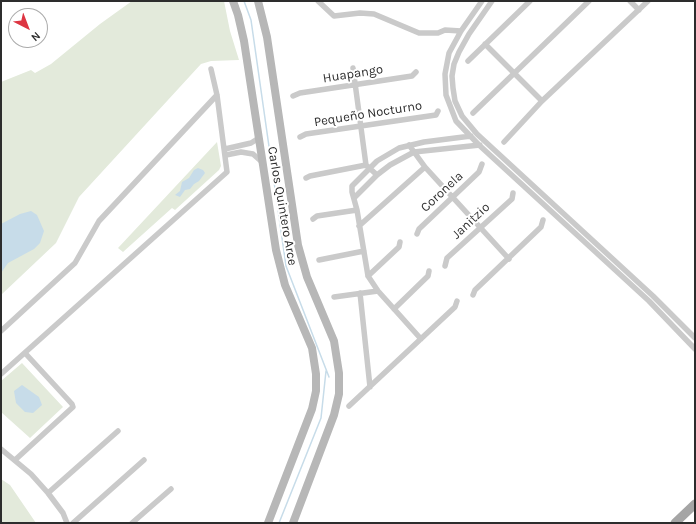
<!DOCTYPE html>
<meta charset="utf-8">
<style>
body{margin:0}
#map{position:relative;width:696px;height:524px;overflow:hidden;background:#fff;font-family:Karla,sans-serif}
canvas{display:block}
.frame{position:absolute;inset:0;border:2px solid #2d2d2d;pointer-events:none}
.north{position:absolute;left:8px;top:8px;width:40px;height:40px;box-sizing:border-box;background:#fff;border:1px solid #ababab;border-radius:50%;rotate:138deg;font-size:11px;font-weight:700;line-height:16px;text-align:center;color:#2d2d2d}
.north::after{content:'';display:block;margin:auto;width:14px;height:18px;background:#dd3542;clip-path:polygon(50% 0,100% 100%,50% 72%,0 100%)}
</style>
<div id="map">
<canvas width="696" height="524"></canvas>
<div class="frame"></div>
<div class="north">N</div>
</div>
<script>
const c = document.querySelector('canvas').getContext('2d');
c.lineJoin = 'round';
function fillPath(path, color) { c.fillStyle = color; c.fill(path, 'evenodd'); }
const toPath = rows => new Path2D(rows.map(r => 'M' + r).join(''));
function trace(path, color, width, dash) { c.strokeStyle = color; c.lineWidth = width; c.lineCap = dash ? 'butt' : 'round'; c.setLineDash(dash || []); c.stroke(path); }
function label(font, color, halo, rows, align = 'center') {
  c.font = font + ' Karla,sans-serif'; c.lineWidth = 4; c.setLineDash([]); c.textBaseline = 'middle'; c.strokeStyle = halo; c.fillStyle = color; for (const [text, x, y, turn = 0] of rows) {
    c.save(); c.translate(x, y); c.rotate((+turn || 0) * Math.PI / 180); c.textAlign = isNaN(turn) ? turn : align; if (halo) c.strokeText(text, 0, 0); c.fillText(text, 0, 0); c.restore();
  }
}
const green = toPath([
 [132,1,224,1,230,31,239,60,211,61,201,64,79,197,56,243,1,295,1,82,31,70,35,73,51,64,100,24],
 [217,142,221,166,219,170,175,210,172,208,123,252,118,248],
 [22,363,63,407,30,438,1,412,1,381],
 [1,479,10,485,36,523,1,523]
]);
const water = toPath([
 [198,168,203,170,205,173,199,181,194,184,190,189,185,190,180,197,175,195,180,191,182,182,189,178,194,170],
 [31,211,37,215,44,231,40,243,34,249,8,263,1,273,1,224,20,214],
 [22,385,39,397,42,405,33,413,25,412,16,403,14,391]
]);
const stream = toPath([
 [244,1,251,20,286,266,329,377],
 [279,523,321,418,326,371]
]);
const street = toPath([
 [318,1,334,16,360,13,374,14,419,33,438,33,445,30,461,31],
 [482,1,461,31,449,53,445,74,446,95,456,121,479,145,649,301,695,349],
 [492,1,469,34,459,52,454,64,452,76,453,88,455,101,462,116,477,134,653,296,695,338],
 [630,1,639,10],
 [485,44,542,101],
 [468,61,530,1],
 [353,68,366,165,377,175],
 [293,96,300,93,412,76,416,72],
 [473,113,589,1],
 [300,137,306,134,436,115,438,111],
 [504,142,542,101,648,1],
 [409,145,425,167,509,259],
 [225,149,251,143,259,138],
 [226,155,241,152,253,154,262,162],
 [306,178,310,176,366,165],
 [354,198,377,175,390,165,414,152,480,145],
 [313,219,317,216,357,210],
 [359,226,425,167],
 [417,234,419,229,479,172,482,164],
 [319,260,364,251],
 [445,266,447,258,512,199,513,193],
 [368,276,399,247,400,242],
 [360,293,370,387],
 [473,295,475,290,541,227,543,220],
 [334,297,378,291],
 [394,309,428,276,429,271],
 [1,331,75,263,99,221,217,95],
 [421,339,378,291,368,276,357,210,352,192,352,186,377,161,399,148,424,142,471,136],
 [1,374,227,172,217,95,211,69],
 [349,406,455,307,457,301],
 [1,449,31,474,48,493,63,513,67,523],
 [15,460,73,407,72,404,25,353],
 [48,493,118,431],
 [73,523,144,460],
 [132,523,171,489]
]);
const secondary = toPath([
 [233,1,238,15,244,41,276,250,285,285,312,348,316,374,316,391,312,409,268,523],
 [258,1,267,37,298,245,307,277,334,341,339,373,339,394,334,415,293,523]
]);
const primary = toPath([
 [675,523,695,504]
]);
const streetNames = [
 ["Huapango",353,74,-9],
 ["Pequeño Nocturno",368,114,-9],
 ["Coronela",442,192,-43],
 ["Carlos Quintero Arce",282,206,80],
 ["Janitzio",471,221,-43]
];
fillPath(green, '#e3eadb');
fillPath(water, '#c7dce9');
trace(stream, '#c7dce9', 1.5);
trace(street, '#cacaca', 5.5);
trace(secondary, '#b7b7b7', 8);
trace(primary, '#a5a5a5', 9);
label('13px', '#2d2d2d', '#fff', streetNames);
</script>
